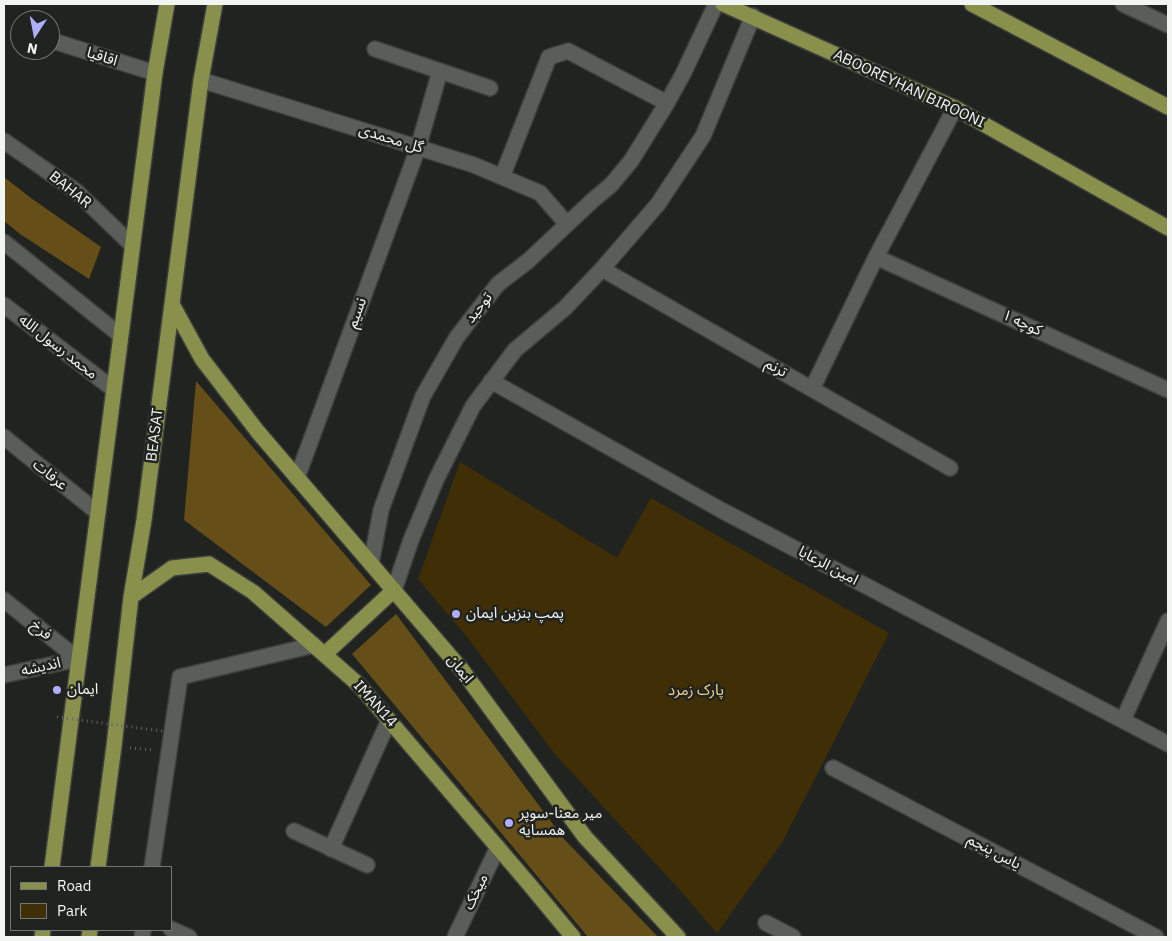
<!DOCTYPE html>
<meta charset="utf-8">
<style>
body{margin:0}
#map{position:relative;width:1172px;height:941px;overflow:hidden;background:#212320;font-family:"IBM Plex Sans",sans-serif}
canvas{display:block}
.frame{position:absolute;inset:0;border:5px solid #f3f5f3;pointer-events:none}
.legend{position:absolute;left:10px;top:866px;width:162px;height:65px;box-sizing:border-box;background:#212320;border:1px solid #757774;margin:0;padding:6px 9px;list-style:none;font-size:15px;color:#f3f5f3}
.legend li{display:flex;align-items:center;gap:10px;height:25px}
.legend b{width:25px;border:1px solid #757774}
.north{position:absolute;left:10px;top:10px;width:50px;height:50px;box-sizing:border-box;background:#212320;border:1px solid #757774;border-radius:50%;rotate:191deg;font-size:14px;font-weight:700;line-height:20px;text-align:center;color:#f3f5f3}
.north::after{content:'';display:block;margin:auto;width:18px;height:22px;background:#aeaefa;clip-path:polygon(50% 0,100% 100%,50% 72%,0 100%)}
</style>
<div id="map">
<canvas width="1172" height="941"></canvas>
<div class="frame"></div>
<ul class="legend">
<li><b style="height:6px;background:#89904c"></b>Road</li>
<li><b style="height:14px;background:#402f06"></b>Park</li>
</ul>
<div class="north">N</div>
</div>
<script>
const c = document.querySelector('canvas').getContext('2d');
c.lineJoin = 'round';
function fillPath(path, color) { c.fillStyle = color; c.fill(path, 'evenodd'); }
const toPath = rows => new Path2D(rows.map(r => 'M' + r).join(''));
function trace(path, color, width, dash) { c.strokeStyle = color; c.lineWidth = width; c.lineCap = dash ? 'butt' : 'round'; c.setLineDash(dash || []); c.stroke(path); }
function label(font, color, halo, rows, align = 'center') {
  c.font = font + ' "IBM Plex Sans","Noto Sans Arabic",sans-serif'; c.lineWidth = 5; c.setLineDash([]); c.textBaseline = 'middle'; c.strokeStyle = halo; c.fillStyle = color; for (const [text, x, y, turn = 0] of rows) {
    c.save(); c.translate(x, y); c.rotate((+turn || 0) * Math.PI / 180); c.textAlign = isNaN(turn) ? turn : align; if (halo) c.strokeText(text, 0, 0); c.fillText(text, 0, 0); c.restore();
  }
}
const green = toPath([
 [460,462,617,558,651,498,889,633,783,841,717,933,677,887,554,753,467,637,418,579]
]);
const forest = toPath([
 [4,177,31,198,101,247,89,279,20,234,4,221],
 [196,381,371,585,326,627,184,520],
 [396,614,564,839,658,937,588,937,352,654]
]);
const path = toPath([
 [130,748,152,750]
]);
const minor = toPath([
 [1123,4,1168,25],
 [50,40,155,73],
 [375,49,490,88],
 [201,80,474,165,540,193,567,224],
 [4,141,77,192,132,245],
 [502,177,549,57,568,51,667,103],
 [4,242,120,335],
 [876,257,1168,390],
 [602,269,950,468],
 [4,305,113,389],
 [491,381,721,510,1168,744],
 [812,389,876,257,955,108],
 [4,437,97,512],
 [297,478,418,148,440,71],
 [371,564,381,510,423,396,457,337,498,284,528,261,593,200,611,185,631,161,667,103,683,74,716,4],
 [394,590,411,540,436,480,473,406,515,350,565,308,602,269,658,204,703,136,753,16],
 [4,600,78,659],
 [4,675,78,659],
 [1123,720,1168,621],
 [833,768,1156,937],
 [294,831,367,865],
 [331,849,389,720],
 [152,867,180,677,314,645],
 [766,923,793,937],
 [171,929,189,937],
 [142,937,143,930],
 [455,937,498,847]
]);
const major = toPath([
 [723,4,955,108,1168,228],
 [972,4,1168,107],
 [172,304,202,359,258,432,462,670,585,837,678,937],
 [131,597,172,568,209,564,253,592,359,685,529,884,573,937],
 [325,654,394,590],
 [52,867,155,73,167,4],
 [98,867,114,746,131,597,144,520,201,80,215,4],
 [42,937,43,930],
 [89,937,90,930]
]);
const pathBridge = toPath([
 [57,717,169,732]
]);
const markers = [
 [456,614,5,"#aeaefa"],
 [57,690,5,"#aeaefa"],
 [509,823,5,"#aeaefa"]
];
const streetNames = [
 ["اقاقیا",102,57,17],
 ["ABOOREYHAN BIROONI",909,89,25],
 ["گل محمدی",391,139,17],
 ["BAHAR",70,190,39],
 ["توحید",479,308,-52],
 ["نسیم",357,313,-70],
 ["کوچه ۱",1022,323,25],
 ["محمد رسول الله",58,347,38],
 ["ترنم",776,368,30],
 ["BEASAT",155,435,-83],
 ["عرفات",50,475,39],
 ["امین الرعایا",828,566,28],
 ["فرخ",41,630,39],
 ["اندیشه",41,667,-12],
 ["ایمان",460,669,51],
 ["IMAN14",375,704,48],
 ["یاس پنجم",994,852,28],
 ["میخک",476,892,-64]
];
const poiNames = [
 ["پمپ بنزین ایمان",466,614],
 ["ایمان",67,690],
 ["میر معنا-سوپر",519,814],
 ["همسایه",519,831]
];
const parkNames = [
 ["پارک زمرد",696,691]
];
fillPath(green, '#402f06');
fillPath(forest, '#654e18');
trace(minor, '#3d3f3d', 18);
trace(major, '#3d3f3d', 18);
trace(path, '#616360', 3, [1, 4]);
trace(minor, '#5a5d59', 15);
trace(major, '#89904c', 15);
trace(pathBridge, '#616360', 3, [1, 4]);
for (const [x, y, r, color] of markers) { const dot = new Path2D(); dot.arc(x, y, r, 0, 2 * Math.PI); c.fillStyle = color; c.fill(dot); trace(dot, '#212320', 2); }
label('15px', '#f3f5f3', '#212320', streetNames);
label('15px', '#f3f5f3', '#212320', poiNames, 'left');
label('15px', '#f8d58b', '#212320', parkNames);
</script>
